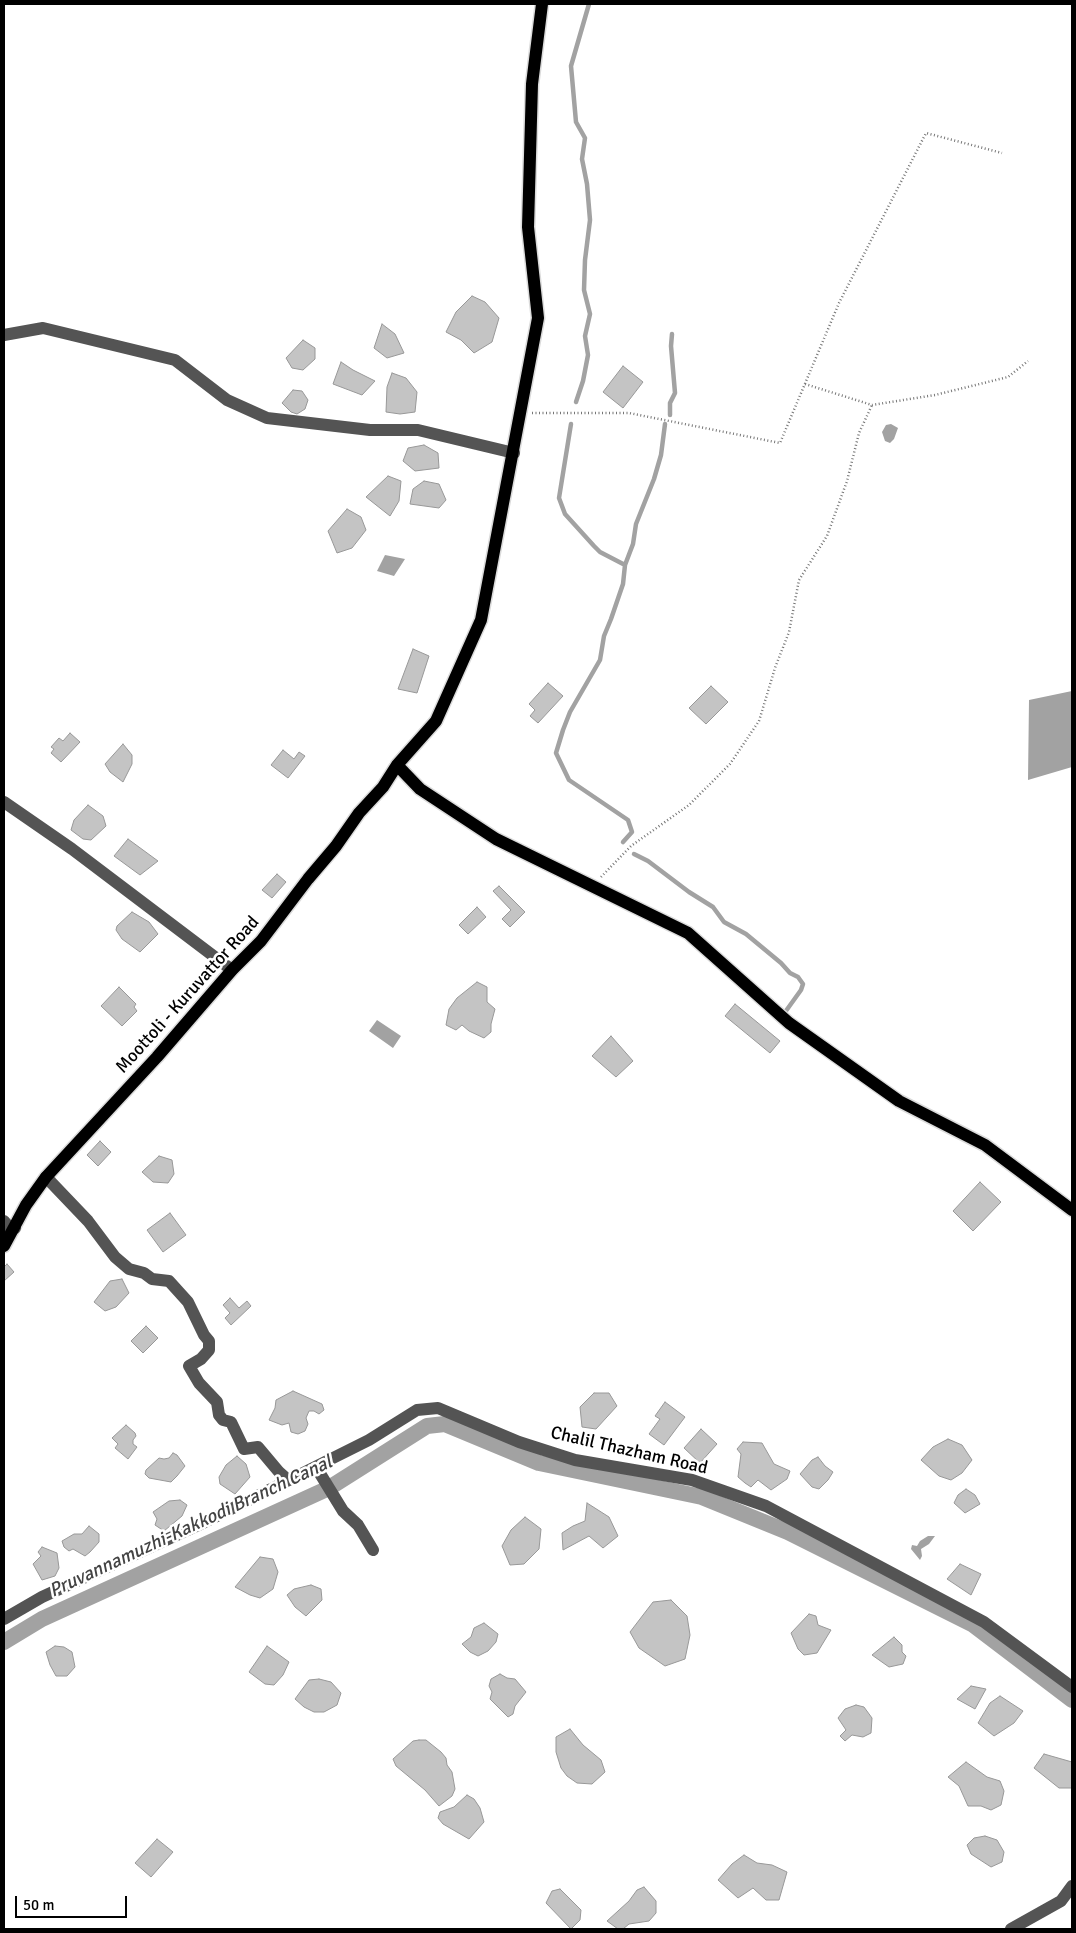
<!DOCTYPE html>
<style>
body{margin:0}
#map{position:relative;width:1076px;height:1933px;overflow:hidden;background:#fff;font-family:Signika,sans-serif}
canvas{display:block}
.frame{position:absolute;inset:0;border:5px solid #000;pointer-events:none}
.scale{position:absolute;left:15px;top:1896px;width:112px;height:22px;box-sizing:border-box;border:2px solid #000;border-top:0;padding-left:6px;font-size:15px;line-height:18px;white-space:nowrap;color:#000;-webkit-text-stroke:4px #fff;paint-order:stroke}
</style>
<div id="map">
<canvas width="1076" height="1933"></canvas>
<div class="frame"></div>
<div class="scale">50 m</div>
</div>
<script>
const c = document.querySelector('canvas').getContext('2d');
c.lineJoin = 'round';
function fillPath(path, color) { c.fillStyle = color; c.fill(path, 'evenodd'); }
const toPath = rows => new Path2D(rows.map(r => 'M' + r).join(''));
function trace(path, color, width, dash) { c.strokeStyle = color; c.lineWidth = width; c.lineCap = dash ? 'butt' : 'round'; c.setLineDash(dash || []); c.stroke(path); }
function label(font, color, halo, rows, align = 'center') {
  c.font = font + ' Signika,sans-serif'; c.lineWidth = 5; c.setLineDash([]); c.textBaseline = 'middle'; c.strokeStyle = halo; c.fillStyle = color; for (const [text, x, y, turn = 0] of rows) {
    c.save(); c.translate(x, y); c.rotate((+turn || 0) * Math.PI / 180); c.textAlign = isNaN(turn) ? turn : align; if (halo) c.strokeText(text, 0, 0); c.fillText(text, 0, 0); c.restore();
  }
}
const water = toPath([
 [891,424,898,428,894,439,890,443,885,441,882,432,886,425],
 [385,555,405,559,394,576,377,571],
 [1072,691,1072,767,1028,780,1029,700],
 [377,1020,401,1036,393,1048,369,1031],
 [928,1536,935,1536,929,1544,921,1549,922,1556,920,1560,911,1549,912,1545,917,1546,920,1541]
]);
const stream = toPath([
 [576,402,583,381,588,355,585,336,590,314,584,290,585,260,590,220,587,184,582,159,585,138,576,122,571,66,589,4],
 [670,415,670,403,675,393,671,346,672,334],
 [571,424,559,498,565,514,594,546,600,552,625,565,623,584,611,619,604,636,600,660,570,712,563,730,556,753,569,780,628,820,632,832,623,842],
 [625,565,633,544,636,524,654,479,661,455,665,424],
 [634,854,648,861,689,892,713,907,724,922,746,934,781,963,790,973,798,977,803,984,801,990,783,1015]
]);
const canal = toPath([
 [4,1642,42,1619,329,1488,427,1426,445,1424,539,1463,702,1497,788,1532,972,1624,1072,1700]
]);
const building = toPath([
 [472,296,485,302,499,318,492,342,474,353,461,340,446,332,456,312,472,296],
 [382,324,395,334,404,353,387,358,374,348,382,324],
 [303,340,315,348,315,359,303,370,292,368,286,358,303,340],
 [341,362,353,370,375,381,362,395,333,384,341,362],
 [623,366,643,382,623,408,603,392,623,366],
 [392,373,406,378,417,392,415,412,400,414,386,412,387,387,392,373],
 [293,390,302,391,308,400,305,409,297,414,291,412,282,403,293,390],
 [424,445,438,453,439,468,415,471,403,461,408,448,424,445],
 [388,476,401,481,399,501,390,516,366,497,388,476],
 [424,481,439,484,446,500,439,508,410,504,413,489,424,481],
 [347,509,361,517,366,530,352,548,337,553,328,531,347,509],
 [413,649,429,656,417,693,398,689,413,649],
 [548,683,563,696,538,723,530,716,535,710,529,704,548,683],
 [711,686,728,702,706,724,689,708,711,686],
 [70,733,80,742,61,762,51,753,54,749,51,747,59,738,63,741,70,733],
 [123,744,132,755,132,764,123,782,110,772,105,764,123,744],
 [283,750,294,759,299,752,305,756,288,778,271,765,283,750],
 [88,805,103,816,106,826,91,840,83,839,71,830,74,820,88,805],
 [128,839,158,861,140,875,114,856,128,839],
 [277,874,286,882,272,898,262,890,277,874],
 [499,886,525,912,510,927,502,919,511,910,493,891,499,886],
 [477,907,486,917,468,934,459,925,477,907],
 [132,912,149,922,158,934,140,952,122,939,116,930,117,926,132,912],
 [477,982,487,987,487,1002,495,1009,491,1024,491,1032,484,1038,469,1031,462,1025,456,1030,446,1025,449,1009,457,998,477,982],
 [119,987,136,1004,134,1007,137,1011,122,1026,101,1006,119,987],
 [735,1004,780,1041,770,1053,725,1016,735,1004],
 [611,1036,633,1061,616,1077,592,1056,611,1036],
 [100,1141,111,1152,98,1166,87,1155,100,1141],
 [159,1156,172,1160,174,1174,168,1183,153,1182,142,1172,159,1156],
 [980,1182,1001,1202,973,1231,953,1211,980,1182],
 [170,1213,186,1235,163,1252,147,1230,170,1213],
 [7,1264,14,1272,4,1281,4,1267,7,1264],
 [122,1279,129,1293,116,1307,105,1311,94,1302,110,1281,122,1279],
 [230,1298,239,1308,247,1301,251,1306,231,1325,225,1318,230,1313,223,1305,230,1298],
 [146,1326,158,1338,143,1353,131,1341,146,1326],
 [293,1391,322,1404,324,1410,319,1414,314,1411,309,1411,306,1418,308,1424,305,1431,298,1434,291,1432,289,1423,282,1425,269,1420,275,1408,276,1400,293,1391],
 [594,1393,609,1393,617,1406,596,1429,582,1427,580,1407,594,1393],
 [665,1402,685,1417,664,1445,649,1434,660,1419,655,1416,665,1402],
 [126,1425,135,1433,136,1436,133,1440,133,1444,137,1447,128,1459,115,1448,118,1444,112,1438,126,1425],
 [701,1429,717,1444,700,1463,684,1448,701,1429],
 [948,1439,962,1445,972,1460,962,1473,951,1480,939,1476,921,1460,933,1447,948,1439],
 [743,1442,762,1443,774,1464,790,1471,787,1479,771,1490,758,1480,751,1487,745,1483,738,1477,741,1454,737,1449,743,1442],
 [173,1453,177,1455,185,1466,177,1476,171,1482,149,1478,145,1474,146,1470,159,1458,164,1459,169,1458,173,1453],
 [237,1456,246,1464,250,1477,235,1494,220,1484,219,1477,226,1465,237,1456],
 [818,1457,825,1466,833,1472,828,1480,819,1489,812,1487,800,1474,812,1460,818,1457],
 [966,1489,975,1495,980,1504,965,1513,954,1503,958,1495,966,1489],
 [180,1500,187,1505,182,1516,164,1531,155,1525,157,1519,153,1512,169,1501,180,1500],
 [587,1503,609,1517,618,1536,603,1548,589,1536,563,1550,562,1533,573,1526,585,1521,587,1503],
 [525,1517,541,1529,539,1549,524,1564,510,1565,502,1546,511,1530,525,1517],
 [89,1526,99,1534,99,1542,90,1552,85,1556,73,1549,69,1551,64,1547,62,1541,74,1534,82,1534,89,1526],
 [42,1547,57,1553,59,1568,55,1576,42,1580,33,1564,41,1556,38,1552,42,1547],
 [260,1557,273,1559,278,1572,273,1589,260,1598,250,1595,235,1587,260,1557],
 [960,1564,981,1574,971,1595,947,1579,960,1564],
 [311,1585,321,1589,322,1600,306,1616,295,1607,287,1595,294,1589,311,1585],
 [671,1600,687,1616,690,1635,685,1659,665,1666,639,1648,630,1632,653,1602,671,1600],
 [809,1614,816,1616,818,1625,831,1630,817,1653,804,1655,798,1649,791,1633,809,1614],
 [484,1623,498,1634,496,1642,488,1651,478,1656,470,1652,462,1644,471,1637,474,1628,484,1623],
 [894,1637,902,1645,902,1652,906,1656,903,1664,889,1667,872,1655,894,1637],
 [55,1646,64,1647,72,1652,75,1667,67,1676,56,1676,50,1665,46,1652,55,1646],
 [267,1646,289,1662,283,1675,274,1685,265,1684,249,1672,267,1646],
 [500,1674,507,1678,515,1679,526,1692,515,1706,513,1714,508,1717,490,1699,492,1692,489,1686,491,1679,500,1674],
 [319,1679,331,1682,341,1693,337,1705,324,1712,314,1712,304,1707,295,1699,309,1680,319,1679],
 [971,1686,986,1689,975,1709,957,1699,971,1686],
 [1000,1696,1023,1711,1014,1723,994,1736,978,1723,990,1703,1000,1696],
 [856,1705,864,1707,872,1718,871,1733,863,1737,852,1735,845,1741,840,1736,846,1730,838,1718,845,1709,856,1705],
 [570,1729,583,1745,601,1760,605,1772,592,1784,577,1783,567,1776,561,1768,556,1752,556,1737,570,1729],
 [419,1740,426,1740,441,1752,446,1758,447,1765,452,1772,455,1789,452,1796,439,1806,425,1790,396,1766,393,1759,413,1741,419,1740],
 [1044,1754,1072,1762,1072,1788,1059,1788,1034,1768,1044,1754],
 [966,1762,987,1777,1000,1781,1004,1791,1001,1805,991,1810,981,1806,968,1806,959,1786,948,1777,966,1762],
 [467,1795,474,1799,480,1808,484,1822,469,1839,443,1824,438,1818,440,1812,454,1807,467,1795],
 [985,1836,997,1840,1004,1852,1002,1862,991,1867,971,1854,967,1845,974,1838,985,1836],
 [157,1839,173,1852,151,1877,135,1863,157,1839],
 [744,1855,757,1863,772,1865,787,1872,779,1900,766,1900,753,1888,738,1898,718,1880,732,1864,744,1855],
 [644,1887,656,1901,656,1913,649,1921,629,1924,623,1929,618,1929,607,1921,629,1901,637,1890,644,1887],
 [560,1889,581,1910,580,1920,571,1929,546,1903,552,1891,560,1889]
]);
const path = toPath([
 [805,384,872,405,935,395,1008,377,1028,361],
 [532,413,629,413,780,443,839,303,926,133,1002,153],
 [601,877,631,846,689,805,730,764,759,721,775,668,789,632,799,580,827,536,847,481,859,433,872,405]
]);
const minor = toPath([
 [4,335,43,328,175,360,227,400,267,418,370,430,418,430,514,453],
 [4,802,72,849,232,970],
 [46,1177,88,1221,115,1257,129,1269,144,1273,152,1279,169,1281,188,1302,204,1335,209,1341,209,1350,201,1359,189,1366,199,1383,217,1402,219,1415,223,1420,231,1422,244,1449,258,1447,279,1472,288,1480],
 [4,1221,9,1227,15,1228],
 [316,1467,343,1511,358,1525,373,1550],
 [4,1619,42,1597,205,1522,369,1440,417,1410,438,1408,519,1442,575,1460,692,1480,766,1506,984,1622,1072,1687],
 [1011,1929,1061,1901,1072,1886]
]);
const major = toPath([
 [397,765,420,789,496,839,688,933,789,1023,899,1101,985,1145,1072,1210],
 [4,1246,26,1205,46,1177,157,1057,232,970,261,941,308,879,336,846,359,813,383,787,397,765,436,721,481,620,538,318,528,227,532,84,542,4]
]);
const streetNames = [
 ["Moottoli - Kuruvattor Road",188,995,-48],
 ["Chalil Thazham Road",629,1451,13]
];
const waterNames = [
 ["Pruvannamuzhi-Kakkodi Branch Canal",191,1527,-25]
];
fillPath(water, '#a2a2a2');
trace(stream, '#a2a2a2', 4.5);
trace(canal, '#a2a2a2', 16);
fillPath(building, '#c4c4c4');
trace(building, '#989898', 1);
trace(major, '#dbdbdb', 15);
trace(path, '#767676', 2.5, [1, 2.5]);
trace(minor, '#545454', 12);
trace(major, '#000', 12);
label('18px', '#000', '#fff', streetNames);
label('italic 19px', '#434343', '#fff', waterNames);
</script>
